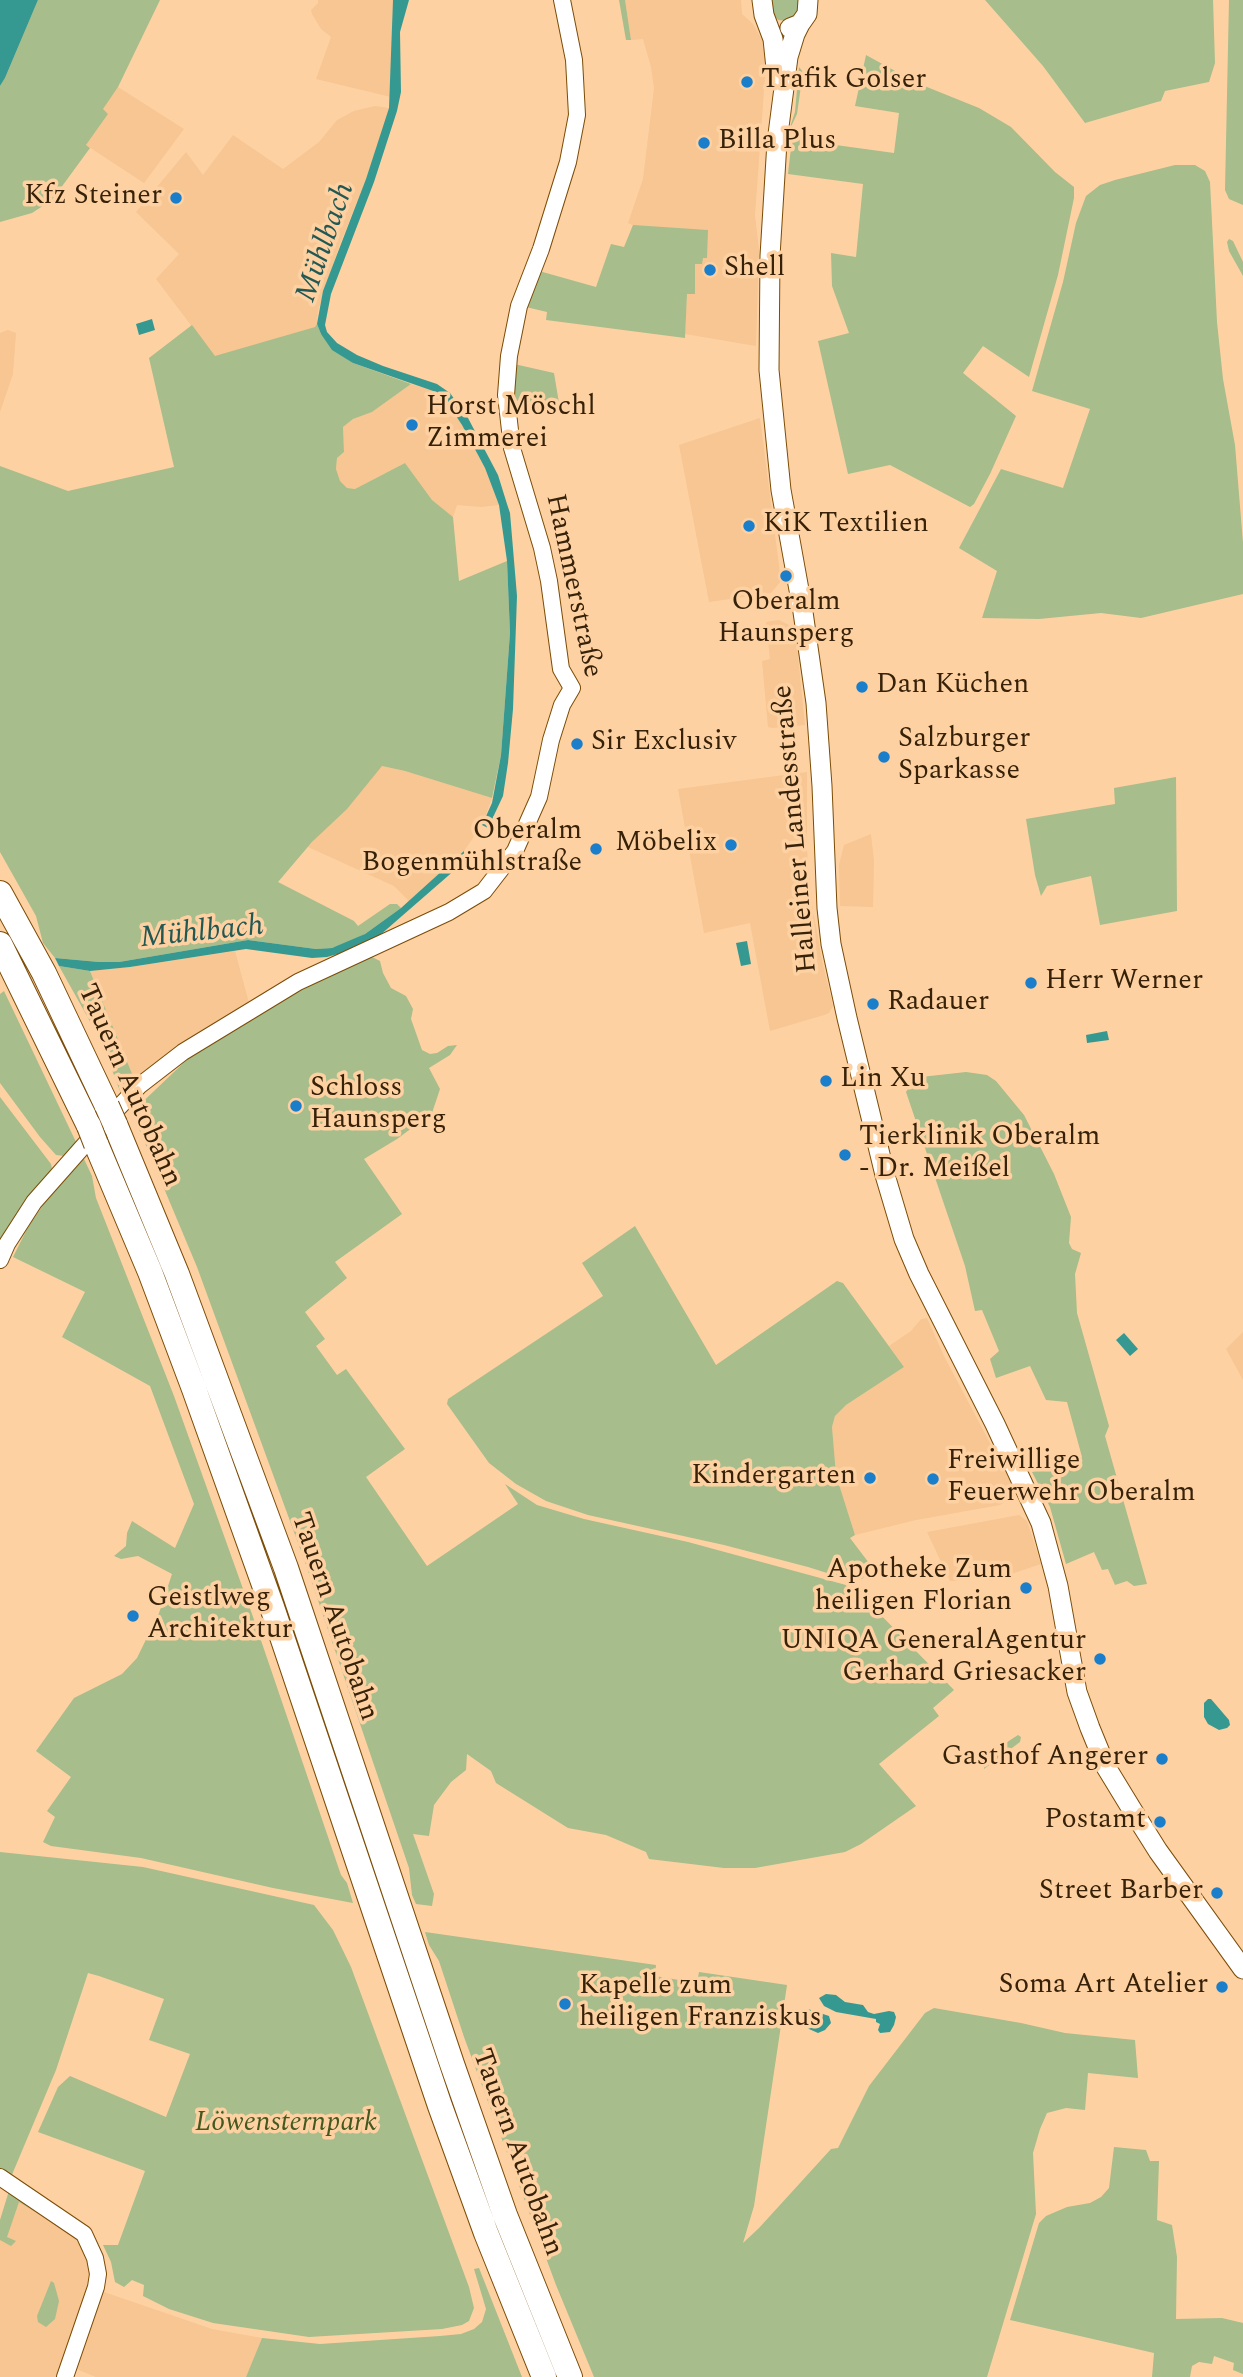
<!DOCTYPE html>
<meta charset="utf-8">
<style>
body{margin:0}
canvas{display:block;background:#fdd1a2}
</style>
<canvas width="1243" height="2377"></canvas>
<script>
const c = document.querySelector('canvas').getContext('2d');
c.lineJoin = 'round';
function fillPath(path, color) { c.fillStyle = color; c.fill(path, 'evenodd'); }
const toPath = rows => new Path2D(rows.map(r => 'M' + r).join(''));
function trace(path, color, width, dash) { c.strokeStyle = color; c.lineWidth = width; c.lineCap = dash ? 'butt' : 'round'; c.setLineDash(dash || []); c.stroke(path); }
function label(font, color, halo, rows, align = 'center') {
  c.font = font + ' Spectral,serif'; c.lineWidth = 7; c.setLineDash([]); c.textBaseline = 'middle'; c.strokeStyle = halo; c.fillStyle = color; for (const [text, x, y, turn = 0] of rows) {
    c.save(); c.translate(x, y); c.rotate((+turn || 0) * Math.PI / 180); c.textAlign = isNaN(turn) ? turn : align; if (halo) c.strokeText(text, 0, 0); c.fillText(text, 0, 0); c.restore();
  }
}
const built = toPath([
 [318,0,393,0,391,97,316,79,331,37,321,29,312,14,311,10,318,3],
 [625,0,741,0,742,14,753,24,765,45,765,76,755,215,759,250,756,346,685,334,687,293,695,293,695,264,703,258,708,230,637,227,628,223,643,179,654,88,651,67,643,39,631,40],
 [118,87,184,129,144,183,86,145,108,114,102,109],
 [375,106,389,108,385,124,366,179,339,247,318,311,317,324,315,327,215,357,156,279,179,254,136,212,186,152,203,175,233,135,283,169,319,142,337,120,354,111],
 [8,330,16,333,13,374,0,412,0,333],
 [411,384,436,392,444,398,462,425,485,468,499,505,481,507,457,505,453,517,432,500,405,463,355,489,347,488,340,481,336,469,337,458,344,452,343,427,353,419,372,412],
 [760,418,781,581,771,593,709,602,679,445],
 [779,620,793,627,796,637,805,725,772,728,768,727,762,661,770,659,766,622],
 [382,766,405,771,492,798,482,825,464,851,409,901,394,886,308,847],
 [807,772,807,850,813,910,823,965,833,1006,829,1013,824,1015,770,1031,750,923,704,933,678,789],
 [871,834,874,861,873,907,840,906,839,865,844,845],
 [235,951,249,1003,173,1050,135,1081,90,971,130,967],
 [927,1318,944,1356,1011,1483,1014,1491,1012,1497,1000,1505,916,1520,855,1535,836,1475,832,1427,835,1416,846,1405,904,1367,889,1346,911,1331,921,1319],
 [1243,1332,1243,1380,1226,1349],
 [1019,1515,1027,1521,1041,1564,990,1581,983,1568,956,1581,950,1581,927,1532],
 [9,2191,79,2238,90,2265,90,2286,57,2377,0,2377,0,2220],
 [104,2292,212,2329,262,2338,246,2377,96,2377,76,2369]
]);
const green = toPath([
 [38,0,160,0,118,87,103,109,108,114,86,145,90,148,52,200,32,213,0,222,0,86,5,78],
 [619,0,625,0,631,40,626,40],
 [772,0,799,0,798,13,788,21,778,20,774,16],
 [985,0,1213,0,1215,63,1209,82,1165,91,1161,101,1157,102,1085,123,1043,66],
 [1229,0,1243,0,1243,205,1229,199,1225,190],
 [866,55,917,83,979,108,1011,127,1055,172,1074,187,1074,198,1058,275,1029,377,983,346,963,373,1016,416,990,474,974,504,970,507,890,465,848,474,818,341,849,333,832,286,831,253,856,257,863,184,788,174,792,139,894,153,899,113,855,106],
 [799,67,803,72,797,114,788,133,795,112],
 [1175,165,1195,165,1205,171,1210,182,1217,322,1223,379,1235,445,1243,543,1243,594,1141,618,1101,613,1039,619,982,618,997,571,959,548,1001,469,1063,488,1090,409,1032,391,1063,282,1076,223,1086,196,1100,185,1115,180],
 [633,225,708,230,707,258,703,258,702,264,695,264,695,294,687,294,685,338,546,320,547,312,526,307,539,271,596,287,611,244,624,247],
 [1229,239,1233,241,1243,262,1243,276,1229,251,1227,242],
 [317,324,321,334,353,363,411,384,372,412,353,419,343,427,344,452,337,458,336,469,340,481,347,488,355,489,405,463,432,500,453,517,459,581,507,561,510,633,501,755,492,798,405,771,382,766,347,809,312,842,278,882,354,921,358,926,390,904,397,904,401,908,365,934,348,943,332,948,316,949,248,940,119,962,99,962,55,958,43,943,36,916,0,852,0,466,68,491,174,467,149,358,192,325,215,356,315,327],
 [514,364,554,373,560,409,518,415,514,414],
 [1176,777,1177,911,1100,925,1091,876,1047,886,1041,896,1035,875,1026,819,1115,804,1114,788],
 [372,957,380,961,383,973,391,988,406,996,413,1009,411,1019,422,1050,430,1054,437,1053,448,1046,457,1045,450,1055,429,1068,440,1089,432,1113,397,1139,364,1159,402,1214,335,1262,347,1278,305,1312,325,1339,316,1346,337,1375,346,1369,405,1449,366,1477,427,1566,518,1504,505,1484,537,1505,584,1519,688,1542,868,1591,863,1601,874,1608,954,1690,933,1708,939,1716,879,1764,916,1806,861,1844,845,1852,755,1868,724,1868,649,1859,646,1852,606,1835,568,1828,496,1783,491,1771,467,1754,466,1770,451,1782,434,1805,429,1836,413,1834,434,1894,432,1906,416,1904,412,1895,409,1868,305,1562,197,1267,132,1112,196,1051,300,991,336,972],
 [59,966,90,971,135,1081,121,1094,102,1043],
 [4,991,76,1142,64,1156,56,1155,40,1137,0,1083,0,994],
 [966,1072,987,1075,996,1081,1024,1115,1054,1174,1071,1217,1069,1243,1072,1249,1081,1253,1075,1274,1077,1313,1109,1426,1105,1436,1147,1584,1134,1586,1127,1581,1115,1585,1108,1569,1102,1570,1094,1552,1066,1564,1050,1507,1032,1472,1082,1457,1067,1402,1046,1400,1030,1366,996,1378,990,1359,999,1351,982,1310,975,1311,965,1266,906,1092,914,1080,921,1077],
 [0,1097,51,1164,52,1169,11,1223,0,1246],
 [84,1159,92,1176,96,1198,174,1396,252,1614,341,1875,347,1883,353,1903,273,1888,141,1858,51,1846,43,1842,55,1817,47,1811,71,1777,36,1751,74,1698,122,1674,137,1658,159,1613,172,1574,138,1556,121,1559,114,1556,126,1546,127,1533,132,1521,175,1548,194,1504,150,1386,62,1337,85,1292,13,1257,28,1227,50,1195],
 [635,1226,716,1365,837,1281,843,1283,904,1367,846,1405,835,1416,832,1427,836,1475,855,1535,850,1538,872,1567,862,1579,846,1579,808,1567,724,1545,588,1515,546,1501,516,1484,489,1463,447,1404,448,1399,603,1296,582,1263],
 [1018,1735,1021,1737,1020,1742,984,1769,985,1760,989,1754],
 [0,1852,143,1867,314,1905,333,1930,351,1967,469,2287,474,2308,469,2321,462,2325,442,2329,309,2337,213,2323,169,2309,143,2296,144,2285,132,2280,124,2287,115,2282,111,2262,103,2245,118,2245,145,2171,38,2132,58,2087,70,2076,166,2117,190,2054,149,2040,164,1999,99,1976,88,1973,56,2070,11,2177,0,2172],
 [425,1932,656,1965,655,1976,697,1983,699,1972,787,1985,754,2206,743,2243,759,2228,831,2149,838,2148,869,2086,925,2013,934,2008,1021,2023,1065,2033,1135,2040,1138,2078,1088,2073,1085,2110,1066,2108,1047,2113,1040,2129,1033,2153,1036,2214,987,2377,594,2377,556,2285,464,2037,439,1961,429,1945],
 [1114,2147,1146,2150,1150,2161,1159,2161,1157,2220,1172,2225,1177,2257,1176,2319,1222,2318,1243,2323,1243,2374,1233,2370,1234,2363,1214,2356,1212,2364,1199,2362,1192,2366,1190,2377,1152,2377,1154,2353,1010,2320,1039,2223,1046,2216,1067,2207,1090,2203,1101,2197,1109,2188],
 [9,2191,45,2215,44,2217,19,2202,7,2237,16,2241,11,2246,0,2240,0,2220],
 [479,2268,522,2377,246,2377,262,2338,320,2344,440,2336,461,2334,474,2329,482,2322,486,2309,474,2269],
 [51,2281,54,2283,59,2301,55,2319,46,2327,38,2322,37,2316]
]);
const water = toPath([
 [0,0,38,0,5,78,0,86],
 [393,0,409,0,400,32,401,92,397,111,374,182,331,294,325,325,327,332,337,343,357,355,383,366,437,384,450,393,468,418,498,475,507,504,510,513,517,596,513,709,508,763,503,796,488,828,482,825,492,803,501,755,510,633,507,561,499,505,485,468,462,425,444,398,436,392,353,363,332,350,321,334,317,324,323,291,366,179,389,108],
 [152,319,155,330,139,335,136,324],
 [464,851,464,862,379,936,345,952,327,957,312,958,246,949,130,967,90,971,59,966,55,958,99,962,119,962,248,940,316,949,332,948,365,934,401,908],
 [747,941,751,964,741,966,736,943],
 [1107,1031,1109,1040,1087,1043,1086,1035],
 [1124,1333,1138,1349,1130,1356,1116,1340],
 [1208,1699,1211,1699,1229,1720,1230,1725,1227,1728,1219,1730,1208,1724,1204,1717,1204,1703],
 [826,1994,836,1995,845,2002,863,2005,868,2012,874,2014,889,2011,894,2012,896,2017,894,2025,890,2032,880,2033,878,2030,880,2024,876,2022,876,2019,836,2012,824,2006,819,1998],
 [808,2009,829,2016,831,2023,825,2030,818,2033,809,2029,799,2018,799,2013]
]);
const tertiary = toPath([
 [0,1260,7,1244,34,1202,103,1124,139,1086,183,1052,298,982,449,912,484,891,515,851,539,797,551,740,562,705,572,688,561,669,549,581,542,548,512,448,506,395,509,356,519,306,541,249,568,162,577,115,574,60,562,0],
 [0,2177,84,2234,95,2258,98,2274,96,2287,65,2377]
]);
const secondary = toPath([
 [762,0,764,15,773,39,777,78],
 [800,24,795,34,788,57,777,142,770,256,769,370,781,490,803,612,816,703,822,786,827,908,831,944,847,1018,885,1175,904,1239,919,1274,995,1424,1041,1523,1058,1586,1077,1692,1090,1728,1106,1767,1131,1808,1158,1851,1243,1969],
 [790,28,800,24,807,14,808,0]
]);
const motorway = toPath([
 [0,893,44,973,107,1106],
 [0,944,89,1126],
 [115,1124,177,1274,286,1568,452,2064,505,2215,570,2377],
 [96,1144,150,1272,194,1389,272,1607,440,2106,486,2233,544,2377]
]);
const motorwayBridge = toPath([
 [107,1106,115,1124],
 [89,1126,96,1144]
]);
const markers = [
 [747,82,7,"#1b7eca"],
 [704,143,7,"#1b7eca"],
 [176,198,7,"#1b7eca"],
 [710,270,7,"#1b7eca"],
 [412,425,7,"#1b7eca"],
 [749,526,7,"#1b7eca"],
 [786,576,7,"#1b7eca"],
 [862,687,7,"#1b7eca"],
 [577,744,7,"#1b7eca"],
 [884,757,7,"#1b7eca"],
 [731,845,7,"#1b7eca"],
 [596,849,7,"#1b7eca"],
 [1031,983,7,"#1b7eca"],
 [873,1004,7,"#1b7eca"],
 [826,1081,7,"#1b7eca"],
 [296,1106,7,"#1b7eca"],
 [845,1155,7,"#1b7eca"],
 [870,1478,7,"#1b7eca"],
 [933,1479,7,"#1b7eca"],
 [1026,1588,7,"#1b7eca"],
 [133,1616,7,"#1b7eca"],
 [1100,1659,7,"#1b7eca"],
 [1162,1759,7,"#1b7eca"],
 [1160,1822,7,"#1b7eca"],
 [1217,1893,7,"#1b7eca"],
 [1222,1987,7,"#1b7eca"],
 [565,2004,7,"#1b7eca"]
];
const poiNames = [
 ["Trafik Golser",761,82],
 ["Billa Plus",718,143],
 ["Kfz Steiner",162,198,"right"],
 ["Shell",724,270],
 ["Horst Möschl",426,409],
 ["Zimmerei",426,441],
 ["KiK Textilien",763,526],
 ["Oberalm",786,604,"center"],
 ["Haunsperg",786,636,"center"],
 ["Dan Küchen",876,687],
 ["Salzburger",898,741],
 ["Sparkasse",898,773],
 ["Sir Exclusiv",591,744],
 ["Oberalm",582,833,"right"],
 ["Bogenmühlstraße",582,865,"right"],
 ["Möbelix",717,845,"right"],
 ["Herr Werner",1045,983],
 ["Radauer",887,1004],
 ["Lin Xu",840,1081],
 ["Schloss",310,1090],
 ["Haunsperg",310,1122],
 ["Tierklinik Oberalm",859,1139],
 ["- Dr. Meißel",859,1171],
 ["Freiwillige",947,1463],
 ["Feuerwehr Oberalm",947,1495],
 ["Kindergarten",856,1478,"right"],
 ["Apotheke Zum",1012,1572,"right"],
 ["heiligen Florian",1012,1604,"right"],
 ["Geistlweg",147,1600],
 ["Architektur",147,1632],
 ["UNIQA GeneralAgentur",1086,1643,"right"],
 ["Gerhard Griesacker",1086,1675,"right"],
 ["Gasthof Angerer",1148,1759,"right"],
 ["Postamt",1146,1822,"right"],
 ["Street Barber",1203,1893,"right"],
 ["Soma Art Atelier",1208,1987,"right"],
 ["Kapelle zum",579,1988],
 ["heiligen Franziskus",579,2020]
];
const streetNames = [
 ["Hammerstraße",572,586,78],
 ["Halleiner Landesstraße",797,829,-95],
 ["Tauern Autobahn",128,1086,66],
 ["Tauern Autobahn",333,1617,71],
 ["Tauern Autobahn",516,2153,70]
];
const parkNames = [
 ["Löwensternpark",286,2125]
];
const waterNames = [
 ["Mühlbach",327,243,-71],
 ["Mühlbach",202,934,-6]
];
fillPath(built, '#f7c692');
fillPath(green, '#a7bd8b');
fillPath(water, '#369991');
trace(tertiary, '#7c4c06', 18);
trace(secondary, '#7c4c06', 21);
trace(motorway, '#7c4c06', 26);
trace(tertiary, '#fff', 16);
trace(secondary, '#fff', 19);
trace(motorway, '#fff', 24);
trace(motorwayBridge, '#7c4c06', 26, []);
trace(motorwayBridge, '#fff', 24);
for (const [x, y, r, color] of markers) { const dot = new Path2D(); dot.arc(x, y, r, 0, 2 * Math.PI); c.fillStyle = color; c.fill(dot); trace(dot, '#fdd1a2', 2.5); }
label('28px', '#372209', '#fdd1a2', poiNames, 'left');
label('28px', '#372209', '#fdd1a2', streetNames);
label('italic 28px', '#435920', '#fdd1a2', parkNames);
label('italic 30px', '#225854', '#fdd1a2', waterNames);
</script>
